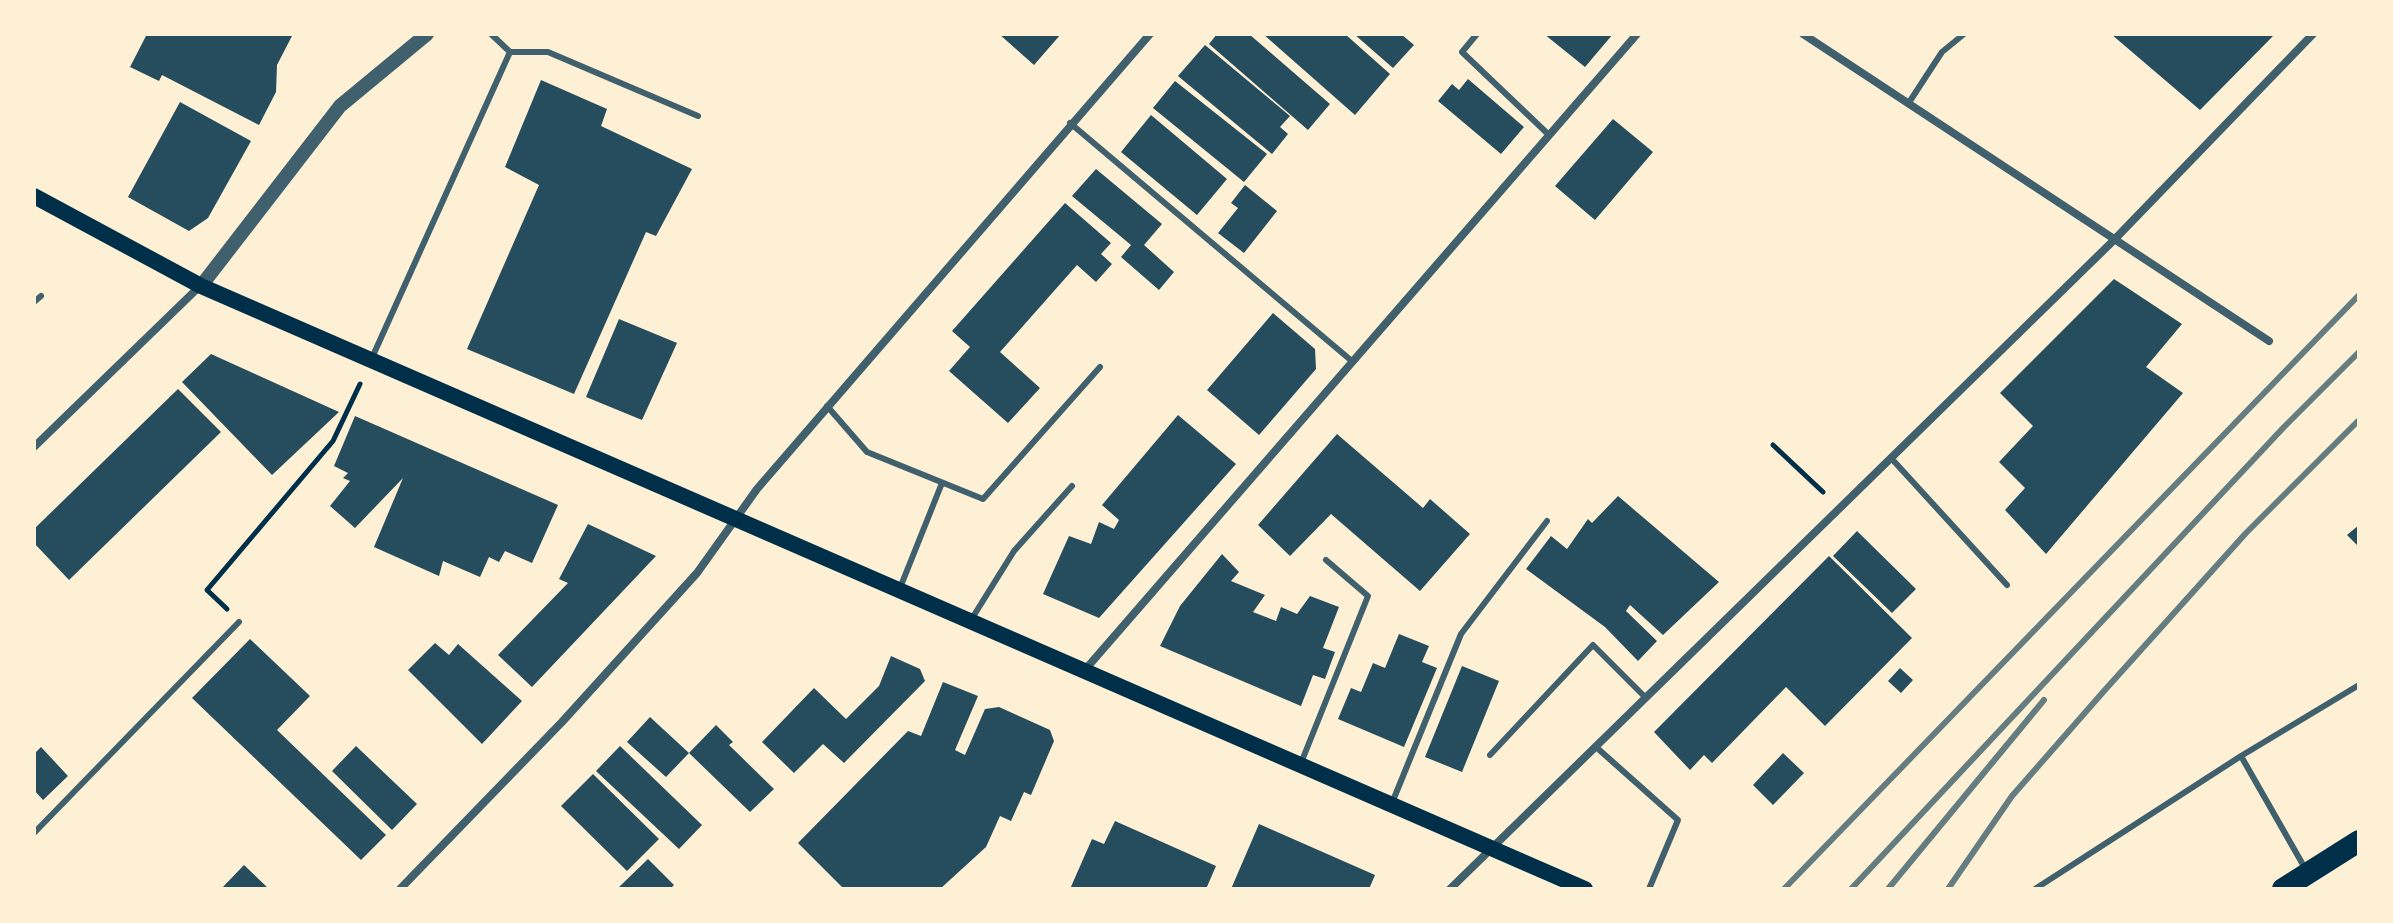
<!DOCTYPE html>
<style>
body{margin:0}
#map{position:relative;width:2393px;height:923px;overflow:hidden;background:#fdf0d5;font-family:"Asap Condensed",sans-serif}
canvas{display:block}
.frame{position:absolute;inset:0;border:36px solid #fdf0d5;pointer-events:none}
</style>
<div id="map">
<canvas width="2393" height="923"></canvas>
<div class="frame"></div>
</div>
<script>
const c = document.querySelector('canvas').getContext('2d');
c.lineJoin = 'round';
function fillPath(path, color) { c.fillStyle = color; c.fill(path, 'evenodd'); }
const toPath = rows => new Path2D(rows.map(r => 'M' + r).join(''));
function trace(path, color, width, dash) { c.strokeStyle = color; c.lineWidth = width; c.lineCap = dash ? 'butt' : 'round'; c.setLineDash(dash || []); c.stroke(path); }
const building = toPath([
 [147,34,293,34,277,65,276,92,259,125,162,75,159,81,130,67],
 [999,34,1061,34,1034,65],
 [1217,34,1249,34,1330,104,1308,130,1209,44],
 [1263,34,1345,34,1390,74,1355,115],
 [1354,34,1401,34,1414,45,1393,68],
 [1544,34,1613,34,1585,67],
 [2111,34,2275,34,2200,110],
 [1205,45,1290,116,1280,127,1288,134,1272,154,1178,76],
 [1468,79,1524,127,1501,154,1438,101,1452,84,1459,90],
 [541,80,607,109,601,126,692,169,656,236,646,232,574,394,467,349,539,185,505,167],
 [1175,81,1267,154,1244,182,1153,108],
 [180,102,251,141,208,218,189,231,128,197],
 [1151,115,1227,179,1197,215,1121,152],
 [1613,119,1653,152,1595,220,1555,186],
 [1096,169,1162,224,1144,245,1174,272,1159,290,1121,257,1131,245,1072,196],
 [1245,185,1277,211,1244,253,1218,233,1238,208,1231,203],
 [1065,203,1111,243,1101,254,1112,264,1096,282,1077,265,1000,352,1040,388,1008,423,949,371,970,347,952,331],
 [2114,279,2182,324,2146,367,2183,393,2046,554,2005,510,2025,488,1999,462,2033,426,2000,393],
 [1273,313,1315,349,1316,369,1259,435,1207,390],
 [619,319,677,343,642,420,586,397],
 [211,354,339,412,272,475,182,382],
 [178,389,221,432,69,580,34,543,34,529],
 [1178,415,1236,464,1099,618,1043,594,1069,536,1091,544,1099,522,1114,529,1119,520,1102,505],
 [355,416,558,505,532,563,505,551,499,562,489,557,480,577,443,561,439,576,374,547,403,478,355,528,330,506,350,481,343,478,348,473,334,466],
 [1337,434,1423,508,1430,499,1470,534,1420,591,1331,514,1290,556,1258,525],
 [1618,496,1719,582,1663,635,1630,605,1626,611,1657,641,1638,661,1605,627,1526,569,1551,536,1567,549,1588,519,1592,523],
 [588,524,656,556,532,687,498,655,568,583,559,579],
 [2359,525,2359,547,2347,535],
 [1857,531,1916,589,1892,613,1833,556],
 [1222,554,1239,572,1231,581,1265,595,1253,612,1276,621,1281,607,1297,614,1310,596,1339,607,1323,648,1335,652,1325,679,1313,675,1301,706,1160,646,1180,606],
 [1829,556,1912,638,1825,726,1786,687,1712,763,1704,755,1690,770,1654,732],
 [1399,634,1429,646,1422,662,1437,668,1404,747,1338,719,1351,688,1361,692,1373,663,1385,668],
 [250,639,310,696,277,730,386,835,361,860,192,698],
 [435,643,449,655,458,644,522,701,482,744,408,670],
 [891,656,920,669,925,681,844,763,823,744,794,773,762,742,814,688,846,719,879,686],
 [1462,666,1499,681,1462,772,1425,757],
 [1900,668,1913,680,1901,693,1888,681],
 [943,682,978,696,955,750,965,755,985,709,999,707,1050,730,1054,741,1031,795,1024,792,1011,821,1000,816,986,847,940,889,844,889,798,843,908,731,921,736],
 [650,717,689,753,666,777,627,742],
 [716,725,733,742,729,745,774,789,750,812,689,753],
 [356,746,417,804,392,830,332,771],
 [620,746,702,825,679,849,596,771],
 [41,747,68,776,43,800,34,790,34,754],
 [1783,753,1804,773,1773,805,1753,785],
 [593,774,659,839,627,871,561,806],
 [1115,821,1216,866,1206,889,1070,889,1092,839,1104,844],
 [1259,824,1375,875,1369,889,1231,889],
 [648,859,674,885,670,889,617,889],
 [244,865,269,889,221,889]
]);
const path = toPath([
 [1773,445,1823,492],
 [227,609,207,590,333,441,360,384]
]);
const service = toPath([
 [1477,34,1462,52,1549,135],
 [510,52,548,52,698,116],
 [1908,104,1942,52,1964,34],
 [1070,123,1353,362],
 [34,302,41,296],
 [371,360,510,52,491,34],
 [827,406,867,452,983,499,1100,367],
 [1891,458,2007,585],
 [900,588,942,483],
 [971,620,1014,551,1072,486],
 [1596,747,1678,820,1649,889],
 [1490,755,1593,645,1646,698],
 [2241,756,2359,685],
 [1301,763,1368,596,1326,560],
 [1392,803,1461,634,1547,521],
 [34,833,239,622],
 [2035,889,2241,756,2306,870]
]);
const minor = toPath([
 [1803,34,2269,341],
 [34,447,200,286],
 [1084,671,1637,34],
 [400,889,562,722,697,573,757,489,1150,34],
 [1450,889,2113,241,2313,34]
]);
const tertiary = toPath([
 [201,286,340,106,427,34]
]);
const secondary = toPath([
 [34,196,201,286,1585,889]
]);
const trunk = toPath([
 [2283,889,2359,841]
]);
const rail = toPath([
 [1784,889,2359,295],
 [1851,889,2284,427,2359,352],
 [1888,889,2044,700],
 [1948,889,2012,796,2104,691,2246,533,2359,420]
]);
fillPath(building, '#264d5e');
trace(path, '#003049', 5);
trace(service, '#3f606c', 6);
trace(minor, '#3f606c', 8);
trace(tertiary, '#3f606c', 14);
trace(secondary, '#003049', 16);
trace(trunk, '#003049', 22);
trace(rail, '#657d81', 6);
</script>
